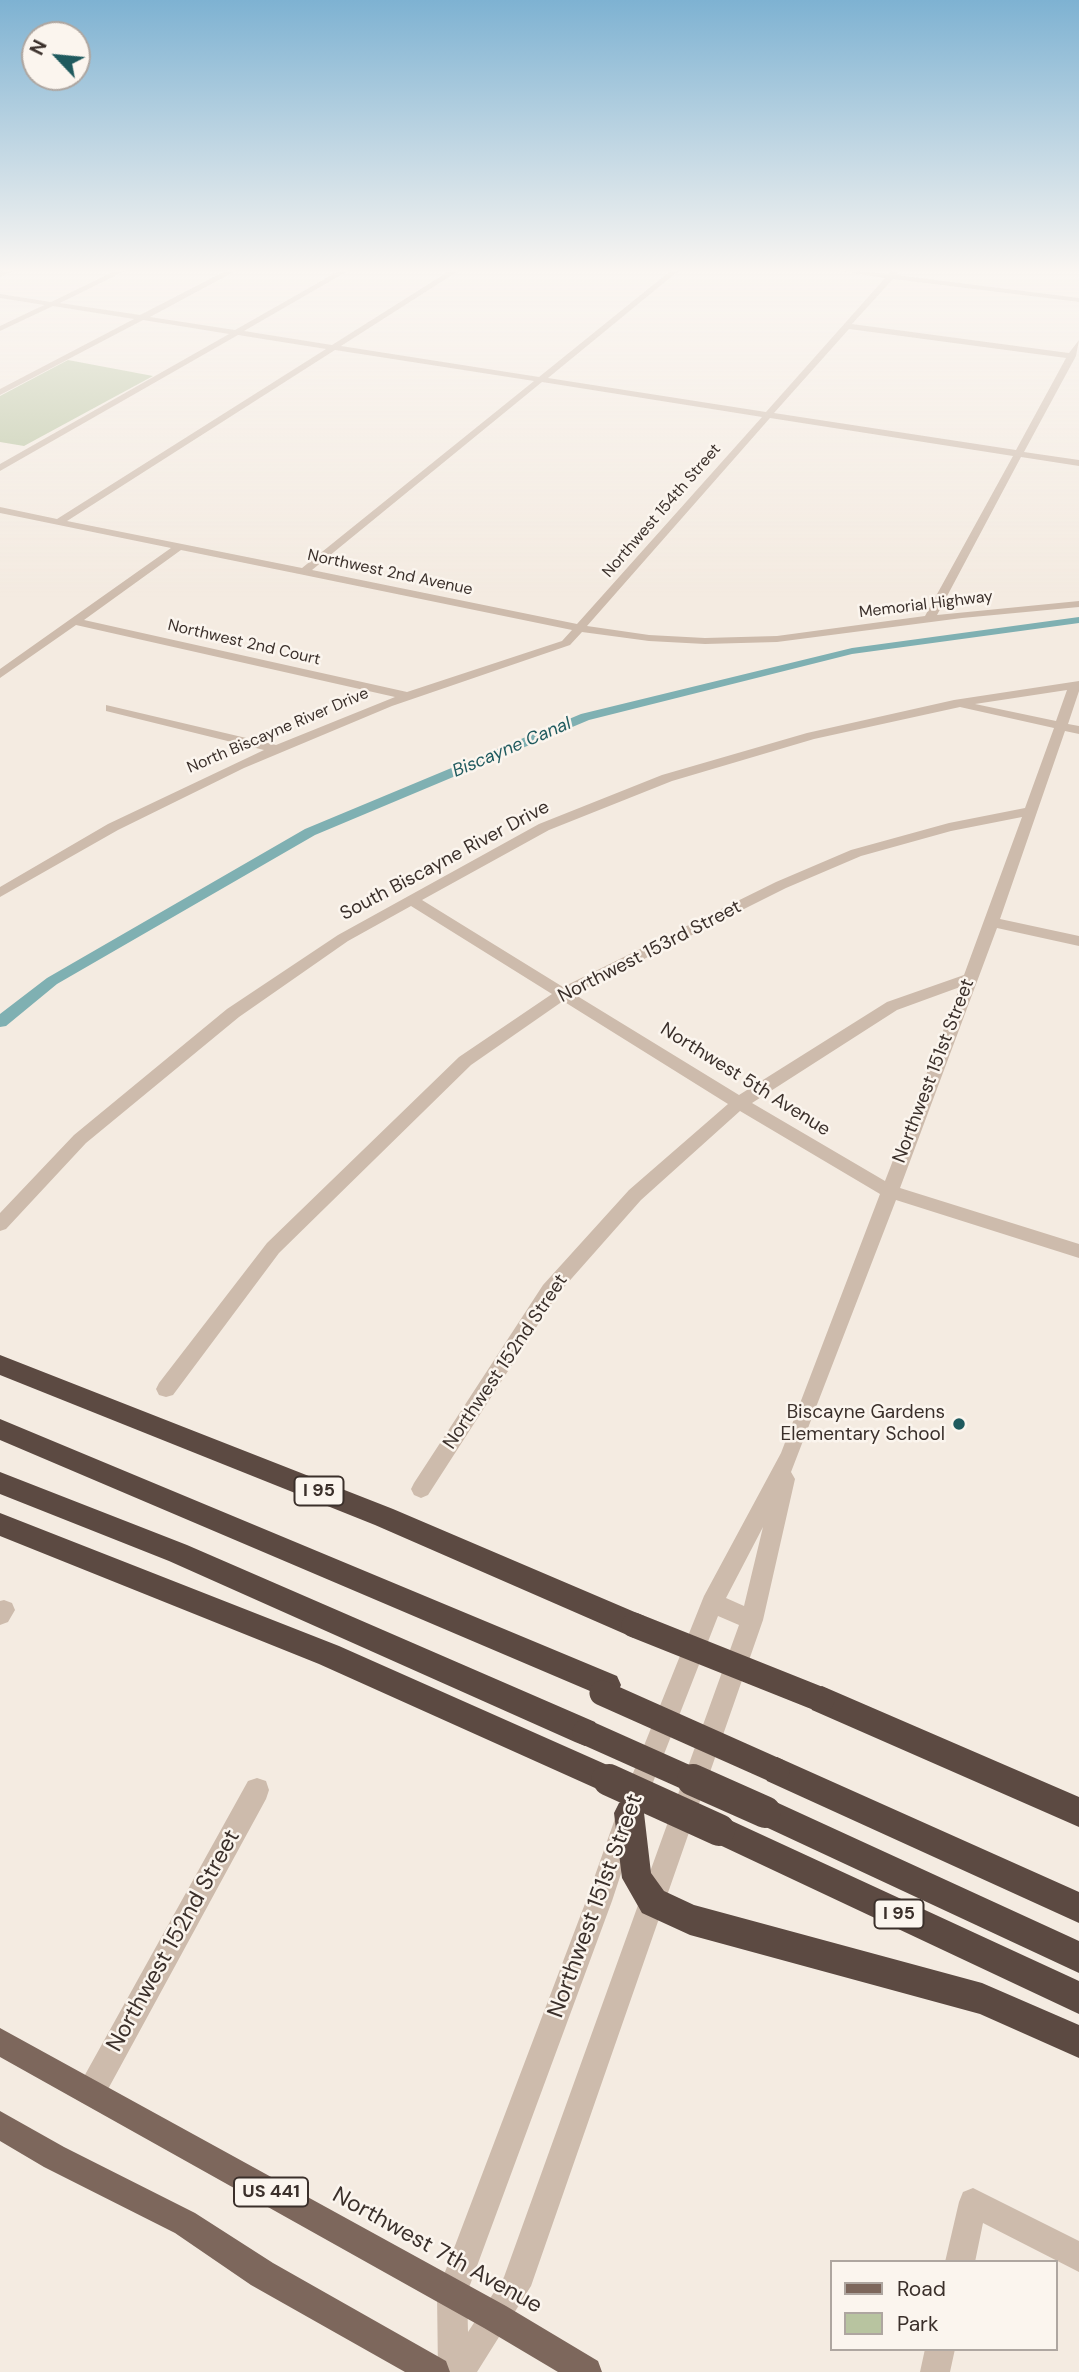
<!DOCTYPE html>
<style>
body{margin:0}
#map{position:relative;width:1079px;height:2372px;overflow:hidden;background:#f4ebe1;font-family:"DM Sans",sans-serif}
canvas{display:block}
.legend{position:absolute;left:830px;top:2260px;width:228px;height:91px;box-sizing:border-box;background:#fbf5ee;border:2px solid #aea6a0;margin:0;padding:9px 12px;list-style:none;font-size:21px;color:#3b302b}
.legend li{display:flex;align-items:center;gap:14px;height:35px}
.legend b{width:35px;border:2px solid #aea6a0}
.north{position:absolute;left:21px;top:21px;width:70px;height:70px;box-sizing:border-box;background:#fbf5ee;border:2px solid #aea6a0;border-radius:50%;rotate:296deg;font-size:19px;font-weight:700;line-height:28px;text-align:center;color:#3b302b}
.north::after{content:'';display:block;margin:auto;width:24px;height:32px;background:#1f5a5e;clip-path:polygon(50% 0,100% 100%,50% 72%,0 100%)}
</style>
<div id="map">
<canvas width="1079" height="2372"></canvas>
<ul class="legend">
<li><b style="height:9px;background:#7d675c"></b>Road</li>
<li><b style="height:19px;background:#b8c4a0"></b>Park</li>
</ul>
<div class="north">N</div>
</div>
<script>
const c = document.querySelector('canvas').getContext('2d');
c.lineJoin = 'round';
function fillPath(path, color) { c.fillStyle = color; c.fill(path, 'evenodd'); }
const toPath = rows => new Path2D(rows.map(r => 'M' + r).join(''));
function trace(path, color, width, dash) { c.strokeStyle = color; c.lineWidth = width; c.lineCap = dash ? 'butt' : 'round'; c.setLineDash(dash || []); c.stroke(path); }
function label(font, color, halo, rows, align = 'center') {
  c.font = font + ' "DM Sans",sans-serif'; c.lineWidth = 5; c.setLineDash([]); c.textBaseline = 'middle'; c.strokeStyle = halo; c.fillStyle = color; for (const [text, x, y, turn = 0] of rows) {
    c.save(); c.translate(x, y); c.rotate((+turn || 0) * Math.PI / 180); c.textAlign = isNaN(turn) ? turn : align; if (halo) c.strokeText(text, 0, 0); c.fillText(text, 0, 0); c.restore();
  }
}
const green = toPath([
 [68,360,153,376,24,446,0,442,0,396]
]);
const canal = toPath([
 [1079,617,1079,623,852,654,589,720,315,835,57,984,6,1026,0,1027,0,1014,47,978,305,829,581,714,852,648,1079,617]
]);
const minor = toPath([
 [10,268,20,268,0,277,0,272,10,268],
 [121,268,131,268,60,303,140,315,231,268,241,268,150,317,235,330,344,268,353,268,244,331,332,345,454,268,463,268,341,346,539,377,674,268,682,268,548,378,766,412,885,278,822,268,889,274,894,268,902,268,896,275,1079,298,1079,302,893,279,852,324,1069,353,1079,340,1076,356,1024,452,1079,460,1079,466,1021,457,937,615,1079,601,1079,607,962,618,777,642,705,644,649,641,582,632,570,645,392,706,244,768,118,830,0,897,0,887,108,824,264,750,106,711,106,705,276,745,395,697,76,625,0,678,0,669,171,548,0,513,0,507,57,519,326,349,238,335,0,471,0,464,229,334,143,320,0,395,0,389,134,319,53,306,0,331,0,326,44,305,0,298,0,294,51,302,121,268],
 [849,329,1066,358,1016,450,774,413,849,329],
 [335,350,534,381,302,568,67,521,335,350],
 [542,382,762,417,577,624,312,570,542,382],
 [770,418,1013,456,925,616,777,636,705,638,649,635,587,626,770,418],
 [181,550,304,575,572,630,562,641,407,692,84,620,181,550],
 [1079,681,1079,691,1068,724,1079,726,1079,734,1065,731,1000,919,1079,936,1079,946,997,928,900,1188,1079,1244,1079,1258,896,1200,791,1472,795,1479,763,1620,531,2286,477,2372,438,2372,437,2293,586,1901,617,1813,704,1596,781,1453,880,1194,740,1111,641,1200,557,1295,428,1495,421,1498,414,1495,411,1489,414,1483,543,1285,629,1190,728,1104,563,1001,471,1065,279,1253,173,1395,166,1397,159,1395,156,1389,159,1383,267,1243,459,1057,552,994,411,906,348,941,239,1017,86,1143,6,1229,0,1231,0,1213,74,1135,227,1009,338,935,539,824,662,775,807,733,954,700,1079,681],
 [1067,690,1056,721,975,704,1067,690],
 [960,707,1054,728,1025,808,949,823,851,850,776,882,563,987,422,900,549,830,672,781,814,739,960,707],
 [1022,817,964,975,887,1002,739,1095,574,994,786,888,861,856,951,831,1022,817],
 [960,987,885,1181,752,1103,897,1010,960,987],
 [763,1527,744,1606,726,1598,763,1527],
 [718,1616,739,1625,504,2277,468,2332,467,2293,612,1901,641,1813,718,1616],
 [4,1600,12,1603,15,1610,8,1622,0,1625,0,1601,4,1600],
 [257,1778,266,1781,269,1790,266,1799,101,2102,91,2106,81,2102,77,2092,81,2082,248,1781,257,1778],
 [973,2188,1079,2241,1079,2272,983,2223,975,2262,945,2262,959,2202,963,2192,973,2188],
 [925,2349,955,2349,950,2372,920,2372,925,2349]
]);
const major = toPath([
 [0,2028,506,2306,598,2361,602,2372,558,2372,484,2328,0,2057,0,2028],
 [0,2111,64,2147,195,2213,273,2263,446,2361,450,2372,405,2372,251,2285,175,2233,44,2167,0,2141,0,2111]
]);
const highway = toPath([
 [0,1355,393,1509,644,1616,647,1625,644,1634,634,1638,375,1525,0,1375,0,1355],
 [0,1419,617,1676,621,1685,617,1694,607,1698,597,1694,0,1440,0,1419],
 [0,1472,187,1545,595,1722,599,1732,595,1742,585,1746,575,1742,169,1561,0,1494,0,1472],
 [0,1513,339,1646,614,1768,618,1778,614,1788,604,1792,319,1664,0,1536,0,1513],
 [822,1686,1079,1797,1079,1827,812,1710,808,1700,812,1690,822,1686],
 [777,1757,1079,1892,1079,1923,767,1781,763,1771,767,1761,777,1757],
 [765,1797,1079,1941,1079,1973,755,1822,750,1812,755,1802,765,1797],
 [629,1798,639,1803,644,1813,651,1873,664,1891,694,1905,982,1983,1079,2025,1079,2058,980,2014,690,1935,642,1913,622,1878,614,1813,619,1803,629,1798],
 [719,1815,1079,1981,1079,2014,709,1840,704,1830,709,1820,719,1815]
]);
const highwayBridgeFar1 = toPath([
 [634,1625,822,1700],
 [602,1693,777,1771],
 [585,1732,697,1782],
 [604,1778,613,1782]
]);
const highwayBridge = toPath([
 [609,1780,719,1830],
 [693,1780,765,1812]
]);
const markers = [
 [959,1424,7,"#1f5a5e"]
];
const farStreetnames = [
 ["Northwest 154th Street",662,511,-49],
 ["Northwest 2nd Avenue",390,573,12],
 ["Memorial Highway",926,605,-7],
 ["Northwest 2nd Court",244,643,13],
 ["North Biscayne River Drive",278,731,-23]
];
const farWaternames = [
 ["Biscayne Canal",512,748,-23]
];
const shields = [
 [319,1491,49],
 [899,1914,49],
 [271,2192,74]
];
const shieldNames = [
 ["I 95",319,1491],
 ["I 95",899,1914],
 ["US 441",271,2192]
];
const streetNames = [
 ["South Biscayne River Drive",445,861,-28],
 ["Northwest 153rd Street",650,952,-27],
 ["Northwest 151st Street",934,1071,-69],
 ["Northwest 5th Avenue",745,1080,32],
 ["Northwest 152nd Street",506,1362,-56]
];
const poiNames = [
 ["Biscayne Gardens",945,1413],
 ["Elementary School",945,1435]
];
const nearStreetnames = [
 ["Northwest 151st Street",596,1906,-70],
 ["Northwest 152nd Street",174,1941,-61],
 ["Northwest 7th Avenue",437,2251,29]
];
fillPath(green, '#b8c4a0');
fillPath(canal, '#7fb0b2');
fillPath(minor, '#cdbbac');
fillPath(major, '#7d675c');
fillPath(highway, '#5c4a42');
trace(highwayBridgeFar1, '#5c4a42', 25);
trace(highwayBridge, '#5c4a42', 32);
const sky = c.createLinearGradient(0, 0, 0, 600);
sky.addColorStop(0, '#7eb2d2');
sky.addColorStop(0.45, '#faf6f2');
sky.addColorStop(1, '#faf6f200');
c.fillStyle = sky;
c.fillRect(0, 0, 1079, 600);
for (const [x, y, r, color] of markers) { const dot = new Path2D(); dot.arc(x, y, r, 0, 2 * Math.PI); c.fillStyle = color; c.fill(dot); trace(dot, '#fbf5ee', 2.5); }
label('16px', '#3b302b', '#fbf5ee', farStreetnames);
label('italic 18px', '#1f5a5e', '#fbf5ee', farWaternames);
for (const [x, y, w] of shields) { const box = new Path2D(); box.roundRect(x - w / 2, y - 14.5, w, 29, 5); c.fillStyle = '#fbf5ee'; c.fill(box); trace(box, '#3b302b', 2); }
label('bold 18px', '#3b302b', null, shieldNames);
label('19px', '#3b302b', '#fbf5ee', streetNames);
label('19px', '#3b302b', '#fbf5ee', poiNames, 'right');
label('23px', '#3b302b', '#fbf5ee', nearStreetnames);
</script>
